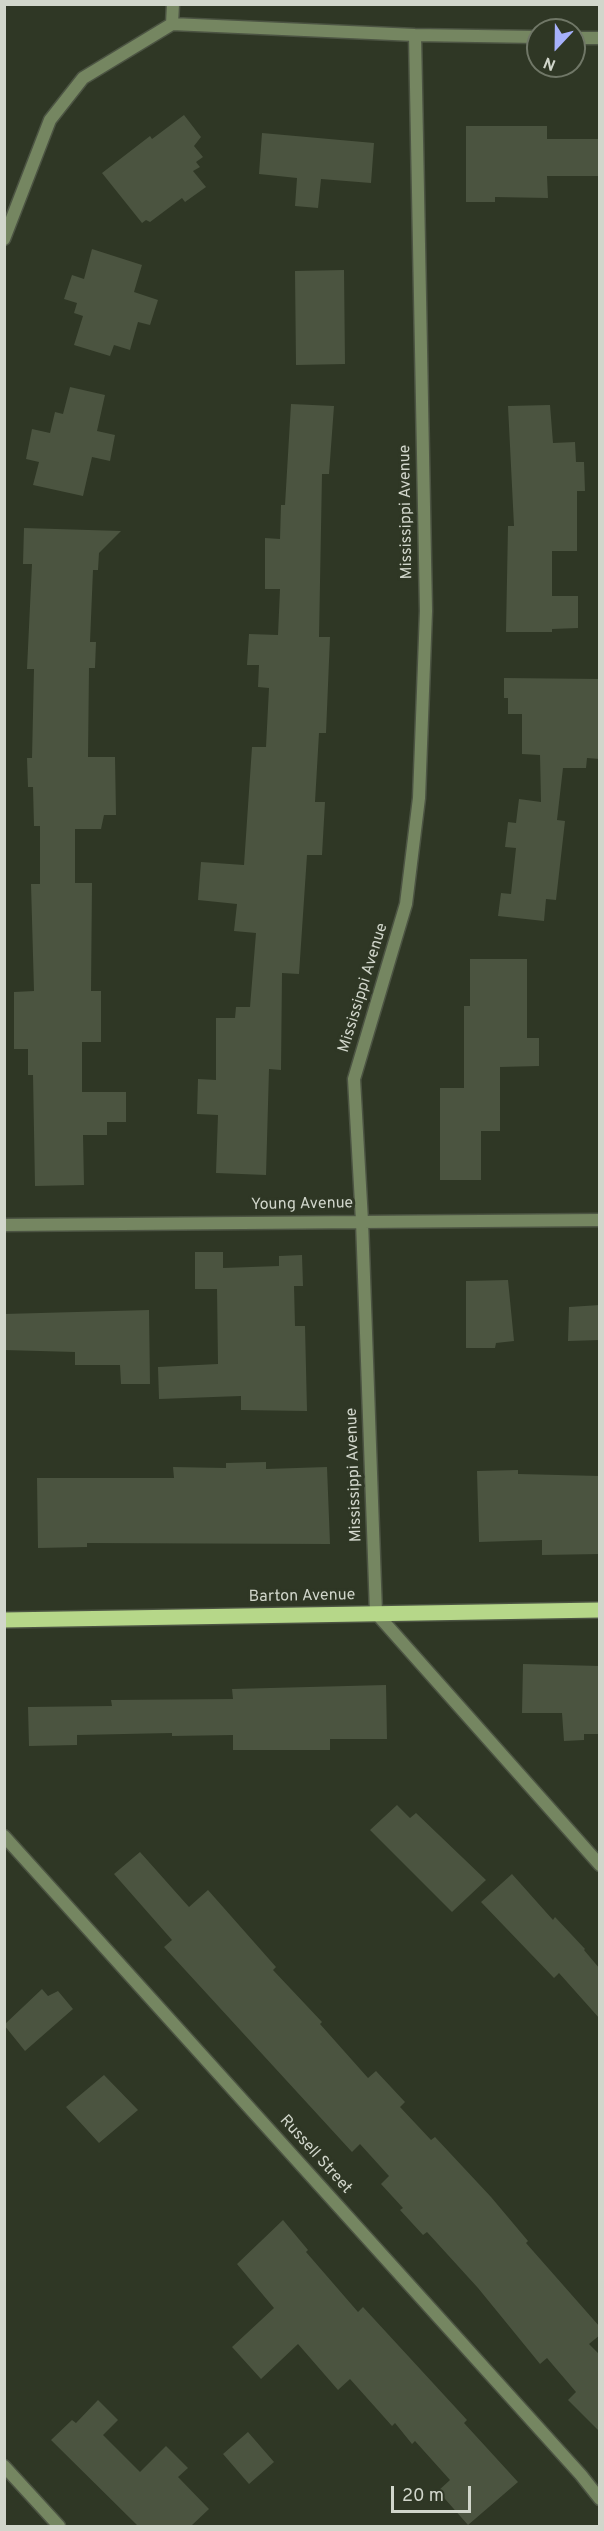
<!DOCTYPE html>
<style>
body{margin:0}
#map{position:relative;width:604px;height:2531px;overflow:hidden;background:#2f3725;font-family:Overpass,sans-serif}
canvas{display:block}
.frame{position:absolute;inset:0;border:6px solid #d1d6cb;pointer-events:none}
.north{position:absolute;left:526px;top:18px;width:60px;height:60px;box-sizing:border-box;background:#2f3725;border:2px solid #707767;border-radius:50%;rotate:202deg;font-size:16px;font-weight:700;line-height:24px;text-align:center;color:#d1d6cb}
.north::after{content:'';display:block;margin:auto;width:21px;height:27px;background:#a6b1fc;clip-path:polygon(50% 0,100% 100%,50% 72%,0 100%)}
.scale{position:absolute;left:391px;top:2486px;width:80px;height:27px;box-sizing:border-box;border:3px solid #d1d6cb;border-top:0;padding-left:8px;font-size:18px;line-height:21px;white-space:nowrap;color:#d1d6cb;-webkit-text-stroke:4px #2f3725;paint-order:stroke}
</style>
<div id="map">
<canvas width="604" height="2531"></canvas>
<div class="frame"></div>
<div class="north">N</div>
<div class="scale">20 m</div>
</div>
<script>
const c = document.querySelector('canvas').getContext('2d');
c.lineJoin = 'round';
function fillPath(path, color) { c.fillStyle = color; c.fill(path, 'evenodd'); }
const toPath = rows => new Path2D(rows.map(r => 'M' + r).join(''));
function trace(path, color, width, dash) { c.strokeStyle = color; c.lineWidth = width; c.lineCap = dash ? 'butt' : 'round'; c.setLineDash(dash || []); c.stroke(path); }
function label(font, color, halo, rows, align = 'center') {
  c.font = font + ' Overpass,sans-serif'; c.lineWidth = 6; c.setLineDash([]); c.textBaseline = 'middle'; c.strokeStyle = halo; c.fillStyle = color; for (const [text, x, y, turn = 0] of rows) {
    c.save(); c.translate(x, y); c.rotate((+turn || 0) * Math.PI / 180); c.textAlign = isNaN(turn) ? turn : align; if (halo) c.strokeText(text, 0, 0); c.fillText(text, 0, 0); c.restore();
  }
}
const building = toPath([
 [184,115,201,137,194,146,203,157,196,162,200,167,193,171,206,187,185,202,182,198,150,222,146,220,142,223,102,173,150,136,152,139],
 [466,126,547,126,547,139,600,139,600,176,547,176,548,198,495,197,495,202,466,202],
 [262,133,374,143,371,183,321,179,318,208,295,206,297,178,259,174],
 [92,249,142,265,134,292,158,300,150,325,138,322,130,350,114,345,110,356,74,345,83,316,74,313,77,303,64,299,72,275,84,279],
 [344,270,345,364,296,365,295,271],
 [70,387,105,395,97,431,115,435,110,461,92,457,83,496,33,485,39,462,26,459,32,429,50,433,55,412,63,414],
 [291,404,334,406,329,474,322,474,319,637,330,637,326,733,319,733,315,802,325,802,322,855,307,855,299,974,282,973,281,1070,269,1069,266,1175,216,1173,218,1115,197,1114,198,1079,216,1080,216,1018,235,1018,236,1007,250,1007,256,933,234,931,237,904,198,900,201,862,244,865,252,747,266,747,269,688,258,687,259,665,247,665,249,634,278,635,280,589,265,589,265,538,280,539,281,505,285,505],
 [550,405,553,443,575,442,576,462,584,462,585,491,577,491,577,551,552,551,552,596,578,596,578,628,552,629,552,632,506,632,508,526,514,526,508,406],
 [24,528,121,531,99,553,98,570,93,570,90,642,96,642,95,668,89,668,88,757,115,757,116,815,104,815,101,829,75,829,75,883,92,883,91,991,101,991,101,1042,82,1042,82,1092,126,1092,126,1122,107,1122,107,1135,83,1135,84,1185,35,1186,33,1075,28,1075,28,1049,14,1049,14,992,34,991,31,884,40,884,40,826,34,826,33,787,28,787,27,758,32,758,34,669,27,669,32,564,23,564],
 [504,678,600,679,600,759,587,758,586,768,563,768,557,820,565,821,556,900,546,899,544,921,498,916,501,893,511,894,516,848,505,847,508,822,516,823,519,799,541,802,540,755,522,754,522,714,508,714,508,698,504,698],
 [470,959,527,959,527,1038,539,1038,539,1066,500,1067,500,1131,481,1131,481,1180,440,1180,440,1088,464,1088,464,1006,470,1006],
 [195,1252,223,1252,223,1268,279,1266,279,1256,302,1255,303,1286,294,1286,295,1326,305,1326,307,1411,241,1410,241,1396,159,1399,158,1367,218,1364,217,1289,195,1289],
 [508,1280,514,1341,496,1343,495,1348,466,1348,466,1281],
 [600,1305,600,1340,568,1341,569,1307],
 [149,1310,150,1384,121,1384,120,1365,75,1365,75,1352,4,1350,4,1314],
 [266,1462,266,1469,327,1467,330,1544,87,1543,87,1547,38,1548,37,1478,174,1478,173,1467,226,1468,226,1463],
 [518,1470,518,1474,600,1476,600,1554,542,1555,542,1540,479,1542,477,1471],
 [523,1664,600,1666,600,1734,584,1734,584,1740,564,1741,562,1713,522,1713],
 [386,1685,387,1739,330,1739,330,1750,233,1750,233,1735,172,1736,172,1733,77,1735,77,1745,29,1746,28,1707,112,1706,111,1700,233,1699,232,1689],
 [397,1805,410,1818,416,1813,486,1880,452,1912,370,1830],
 [140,1852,189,1907,208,1890,276,1967,273,1970,322,2022,320,2024,368,2078,376,2071,405,2102,400,2107,431,2140,435,2137,491,2197,528,2241,526,2243,600,2327,600,2335,589,2344,600,2355,600,2432,568,2400,576,2392,547,2358,540,2364,478,2288,427,2232,423,2235,400,2210,403,2208,381,2184,389,2176,360,2144,352,2152,164,1947,172,1940,114,1874],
 [512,1874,553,1920,555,1917,585,1949,584,1950,600,1969,600,2019,559,1973,554,1978,481,1902],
 [42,1989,48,1996,58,1991,73,2009,25,2051,4,2025],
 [104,2075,138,2110,99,2143,66,2107],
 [283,2220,308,2250,306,2252,358,2312,363,2307,467,2420,464,2423,518,2482,468,2525,438,2491,450,2480,415,2441,412,2444,395,2423,392,2426,350,2379,338,2390,298,2344,261,2379,232,2347,274,2308,237,2264],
 [98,2400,118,2420,103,2435,140,2472,166,2446,188,2468,178,2477,209,2509,191,2526,138,2526,51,2440,72,2420,76,2423],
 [248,2432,274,2462,249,2484,223,2454]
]);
const minor = toPath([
 [172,24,415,35,538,37],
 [574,38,600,38],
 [4,239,50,120,83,78,172,24,173,4],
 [4,1225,600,1220],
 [376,1613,362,1221,354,1079,406,904,419,798,426,611,415,35],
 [4,1836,581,2475,600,2499],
 [4,2466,59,2526]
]);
const tertiary = toPath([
 [376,1613,600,1865]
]);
const primary = toPath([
 [4,1620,600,1610]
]);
const streetNames = [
 ["Mississippi Avenue",407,512,-91],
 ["Mississippi Avenue",364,988,-73],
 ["Young Avenue",302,1205,-1],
 ["Mississippi Avenue",355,1475,-92],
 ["Barton Avenue",302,1597,-1],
 ["Russell Street",315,2155,48]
];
fillPath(building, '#4b5440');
trace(minor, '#4c5443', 15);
trace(tertiary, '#4c5443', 15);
trace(primary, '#4c5443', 18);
trace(minor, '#758661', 12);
trace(tertiary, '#758661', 12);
trace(primary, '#b6d789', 15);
label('16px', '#d1d6cb', '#2f3725', streetNames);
</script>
